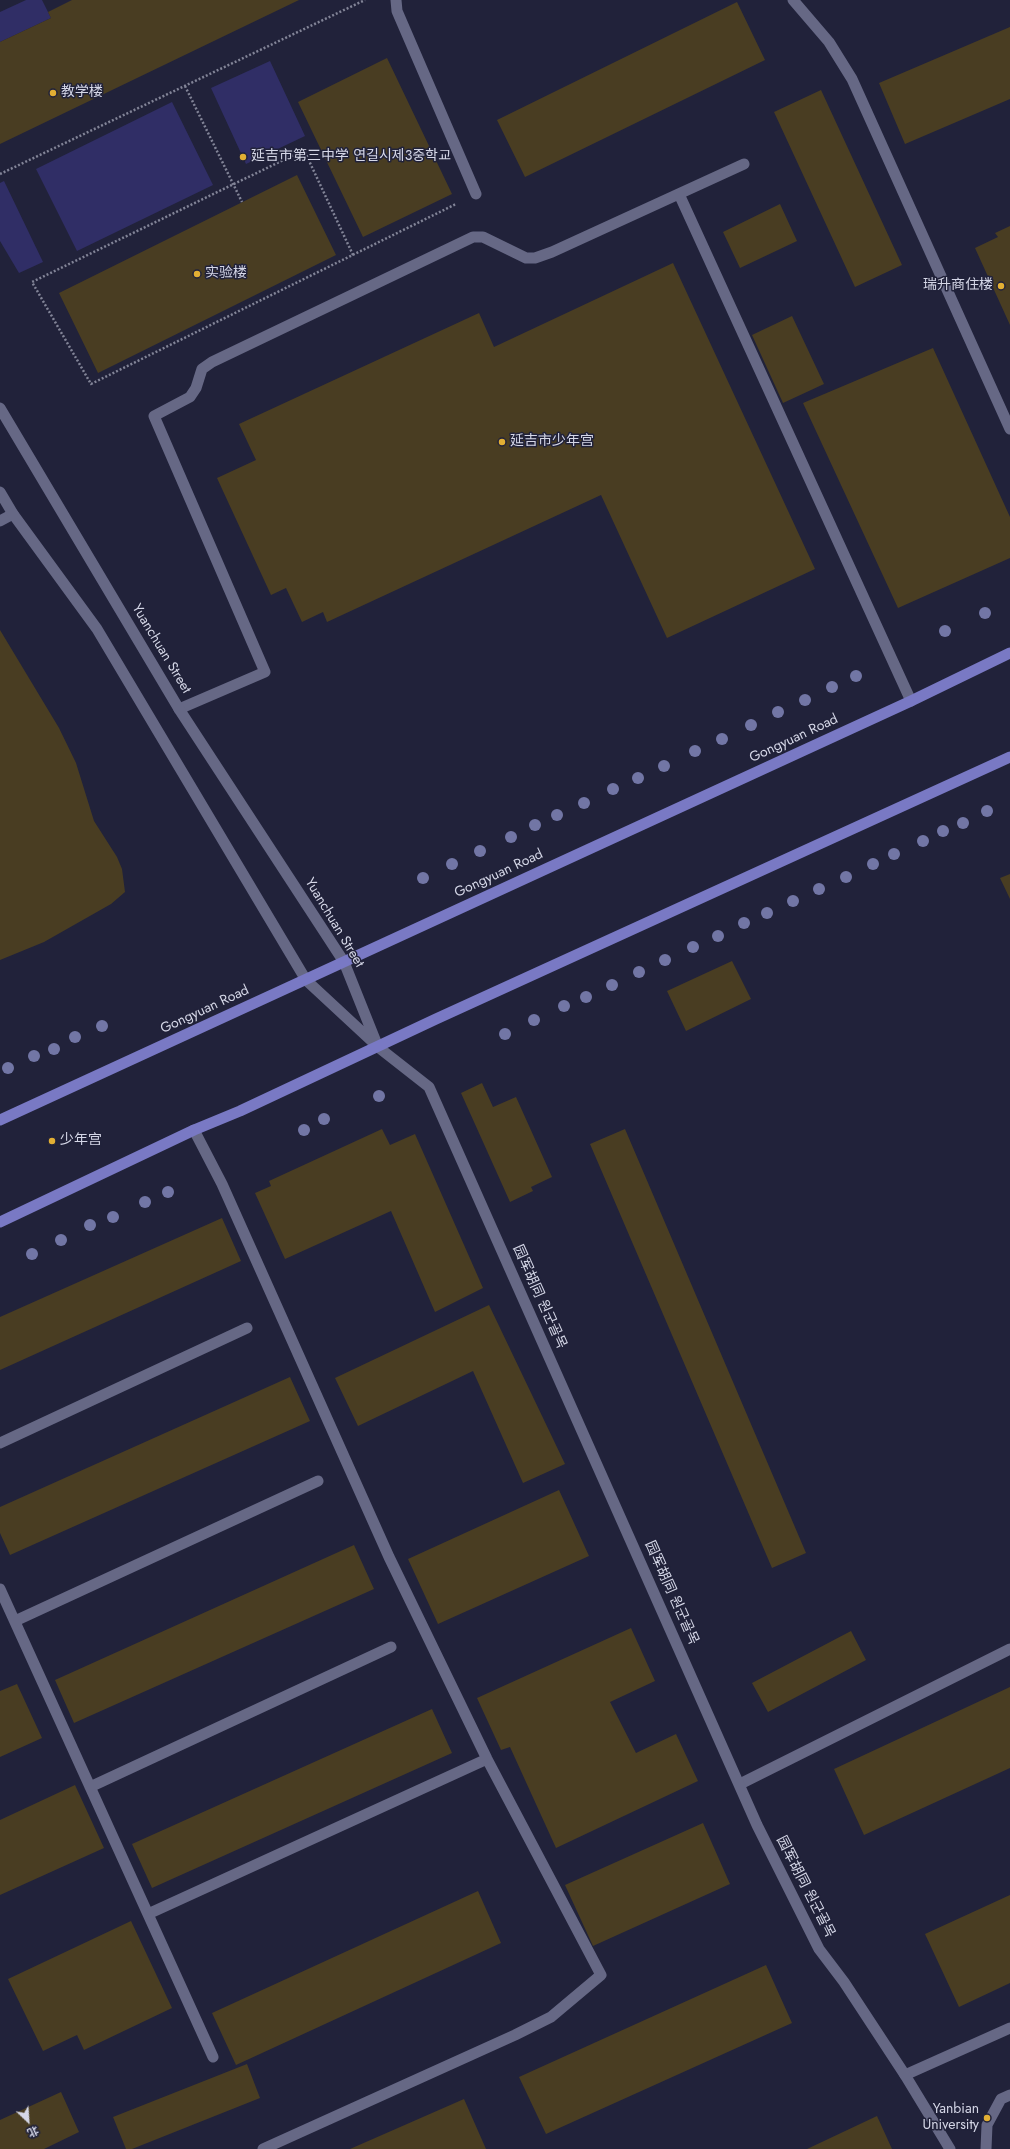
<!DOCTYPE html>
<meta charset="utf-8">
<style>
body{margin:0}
#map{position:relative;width:1010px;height:2149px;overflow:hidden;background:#21223a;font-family:Jost,"Noto Sans SC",sans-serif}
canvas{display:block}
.north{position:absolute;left:8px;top:2101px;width:40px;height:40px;-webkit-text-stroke:3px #21223a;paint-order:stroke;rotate:155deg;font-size:11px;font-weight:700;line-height:16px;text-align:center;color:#d5d7e7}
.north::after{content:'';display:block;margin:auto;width:14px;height:18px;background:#d5d7e7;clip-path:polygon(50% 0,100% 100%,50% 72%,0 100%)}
</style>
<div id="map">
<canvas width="1010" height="2149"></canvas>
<div class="north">北</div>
</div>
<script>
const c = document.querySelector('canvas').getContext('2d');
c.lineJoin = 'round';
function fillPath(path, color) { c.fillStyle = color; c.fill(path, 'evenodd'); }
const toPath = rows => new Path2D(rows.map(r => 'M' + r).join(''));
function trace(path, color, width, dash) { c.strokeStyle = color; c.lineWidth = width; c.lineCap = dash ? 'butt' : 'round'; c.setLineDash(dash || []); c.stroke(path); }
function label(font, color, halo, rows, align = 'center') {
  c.font = font + ' Jost,"Noto Sans SC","Noto Sans KR",sans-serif'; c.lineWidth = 3; c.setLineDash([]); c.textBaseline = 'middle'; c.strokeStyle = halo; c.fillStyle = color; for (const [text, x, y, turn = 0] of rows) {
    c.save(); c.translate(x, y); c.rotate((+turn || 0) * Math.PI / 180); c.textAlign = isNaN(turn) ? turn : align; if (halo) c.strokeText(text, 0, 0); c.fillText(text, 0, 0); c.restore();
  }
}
const green = toPath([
 [26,0,42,0,51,18,0,42,0,12],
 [270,61,305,136,246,164,211,88],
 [172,102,213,185,77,251,36,169],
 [4,181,43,262,19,273,0,241,0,183]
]);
const building = toPath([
 [72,0,299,0,0,144,0,42,51,18,48,12],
 [737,2,765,60,525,177,497,120],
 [1010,27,1010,99,905,144,879,83],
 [387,58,452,194,363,237,298,102],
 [821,90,902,265,855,287,774,112],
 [297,175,336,255,98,373,59,293],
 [780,204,797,241,740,268,723,232],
 [1010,226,1010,325,975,248,998,237,995,233],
 [673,263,815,569,667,638,601,495,327,622,323,612,302,622,286,588,271,595,217,478,256,460,239,424,479,313,494,347],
 [792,316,824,384,783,403,752,335],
 [933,348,1010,517,1010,558,898,608,803,403],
 [0,630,59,728,76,763,94,821,117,857,122,869,125,892,111,904,44,942,0,960],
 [1010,874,1010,899,1000,878],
 [732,961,751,999,686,1031,667,991],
 [482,1083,493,1107,516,1097,552,1177,531,1187,533,1191,510,1202,461,1093],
 [382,1129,390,1145,415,1134,483,1288,435,1312,391,1211,285,1259,255,1193,271,1186,269,1181],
 [625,1129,806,1553,772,1568,590,1144],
 [222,1218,241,1261,0,1370,0,1317],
 [489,1305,565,1464,523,1483,473,1371,358,1426,335,1378],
 [290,1377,310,1421,10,1555,0,1533,0,1507],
 [559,1490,589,1556,438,1624,408,1559],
 [354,1545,374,1589,74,1723,55,1680],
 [631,1628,655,1681,610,1702,636,1753,676,1734,698,1781,556,1848,510,1747,501,1750,477,1698],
 [851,1631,866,1660,768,1712,752,1683],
 [17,1684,42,1738,0,1757,0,1691],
 [1010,1687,1010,1768,864,1835,834,1769],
 [432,1709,452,1753,152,1888,132,1844],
 [75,1785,104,1848,0,1895,0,1820],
 [703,1823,730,1884,593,1946,565,1885],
 [478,1891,501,1943,236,2065,212,2013],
 [1010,1895,1010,1983,959,2007,925,1934],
 [131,1921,172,2008,84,2050,77,2035,43,2051,8,1979],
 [766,1965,792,2023,546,2134,519,2077],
 [247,2064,260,2098,132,2149,126,2149,113,2117],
 [61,2092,79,2132,44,2149,0,2149,0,2120],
 [464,2099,486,2149,350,2149],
 [877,2116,892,2149,807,2149]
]);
const path = toPath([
 [185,86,242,202],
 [0,174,365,0],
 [353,255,304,150,32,282,91,384,456,204]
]);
const service = toPath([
 [396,0,397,11,476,194],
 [679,194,911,701],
 [0,521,13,514],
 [179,709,265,672,154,416,190,397,196,388,202,369,212,362,473,237,483,237,526,258,535,258,552,252,744,164],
 [194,1130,222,1184,389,1557,487,1759,601,1975,551,2017,515,2035,263,2149],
 [0,1443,247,1328],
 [0,1589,213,2057],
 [15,1621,318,1481],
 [740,1784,1010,1649],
 [90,1787,391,1647],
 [148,1914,487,1759],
 [905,2075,1010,2028],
 [986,2149,987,2125,1001,2099,1010,2095]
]);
const minor = toPath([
 [793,0,829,42,852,79,1010,429],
 [378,1047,429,1087,757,1825,819,1949,844,1982,905,2075,950,2149]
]);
const tertiary = toPath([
 [0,408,179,709,344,962,378,1047],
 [0,492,13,514,97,629,306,980,375,1044]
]);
const primary = toPath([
 [0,1120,911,701,1010,653],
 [0,1222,194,1130,240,1111,436,1019,1010,757]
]);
const trees = [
 [985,613],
 [945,631],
 [856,676],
 [832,687],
 [805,700],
 [778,712],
 [751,725],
 [722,739],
 [695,751],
 [664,766],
 [638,778],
 [613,789],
 [584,803],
 [987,811],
 [557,815],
 [963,823],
 [535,825],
 [943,831],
 [511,837],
 [923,841],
 [480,851],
 [894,854],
 [452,864],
 [873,864],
 [846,877],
 [423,878],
 [819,889],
 [793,901],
 [767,913],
 [744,923],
 [718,936],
 [693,947],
 [665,960],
 [639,972],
 [612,985],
 [586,997],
 [564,1006],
 [534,1020],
 [102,1026],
 [505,1034],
 [75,1037],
 [54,1049],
 [34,1056],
 [8,1068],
 [379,1096],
 [324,1119],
 [304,1130],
 [168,1192],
 [145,1202],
 [113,1217],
 [90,1225],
 [61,1240],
 [32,1254]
];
const markers = [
 [53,93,4,"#e2af34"],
 [243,157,4,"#e2af34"],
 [197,274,4,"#e2af34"],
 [1001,286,4,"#e2af34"],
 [502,442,4,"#e2af34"],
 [52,1141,4,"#e2af34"],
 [987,2118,4,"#e2af34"]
];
const poiNames = [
 ["教学楼",61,93],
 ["延吉市第三中学 연길시제3중학교",251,157],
 ["实验楼",205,274],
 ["瑞升商住楼",993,286,"right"],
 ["延吉市少年宫",510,442],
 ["少年宫",60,1141],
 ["Yanbian",979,2110,"right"],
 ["University",979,2126,"right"]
];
const streetNames = [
 ["Yuanchuan Street",161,649,59],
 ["Gongyuan Road",794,739,-25],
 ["Gongyuan Road",499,874,-25],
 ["Yuanchuan Street",334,923,59],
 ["Gongyuan Road",205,1010,-25],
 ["园军胡同 원군골목",539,1297,66],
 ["园军胡同 원군골목",671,1593,66],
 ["园军胡同 원군골목",805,1887,63]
];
fillPath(green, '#302e66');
fillPath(building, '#493d22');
trace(path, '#828497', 2.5, [2, 2]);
trace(service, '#666885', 11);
trace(minor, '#666885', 11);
trace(tertiary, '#666885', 11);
trace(primary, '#7979c4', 11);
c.fillStyle = '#7276a5';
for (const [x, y] of trees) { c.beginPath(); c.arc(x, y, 6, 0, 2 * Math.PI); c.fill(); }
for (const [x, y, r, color] of markers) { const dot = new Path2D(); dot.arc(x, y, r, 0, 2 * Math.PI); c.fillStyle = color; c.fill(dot); trace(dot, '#21223a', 1.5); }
label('14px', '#d5d7e7', '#21223a', poiNames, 'left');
label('14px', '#d5d7e7', '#21223a', streetNames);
</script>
